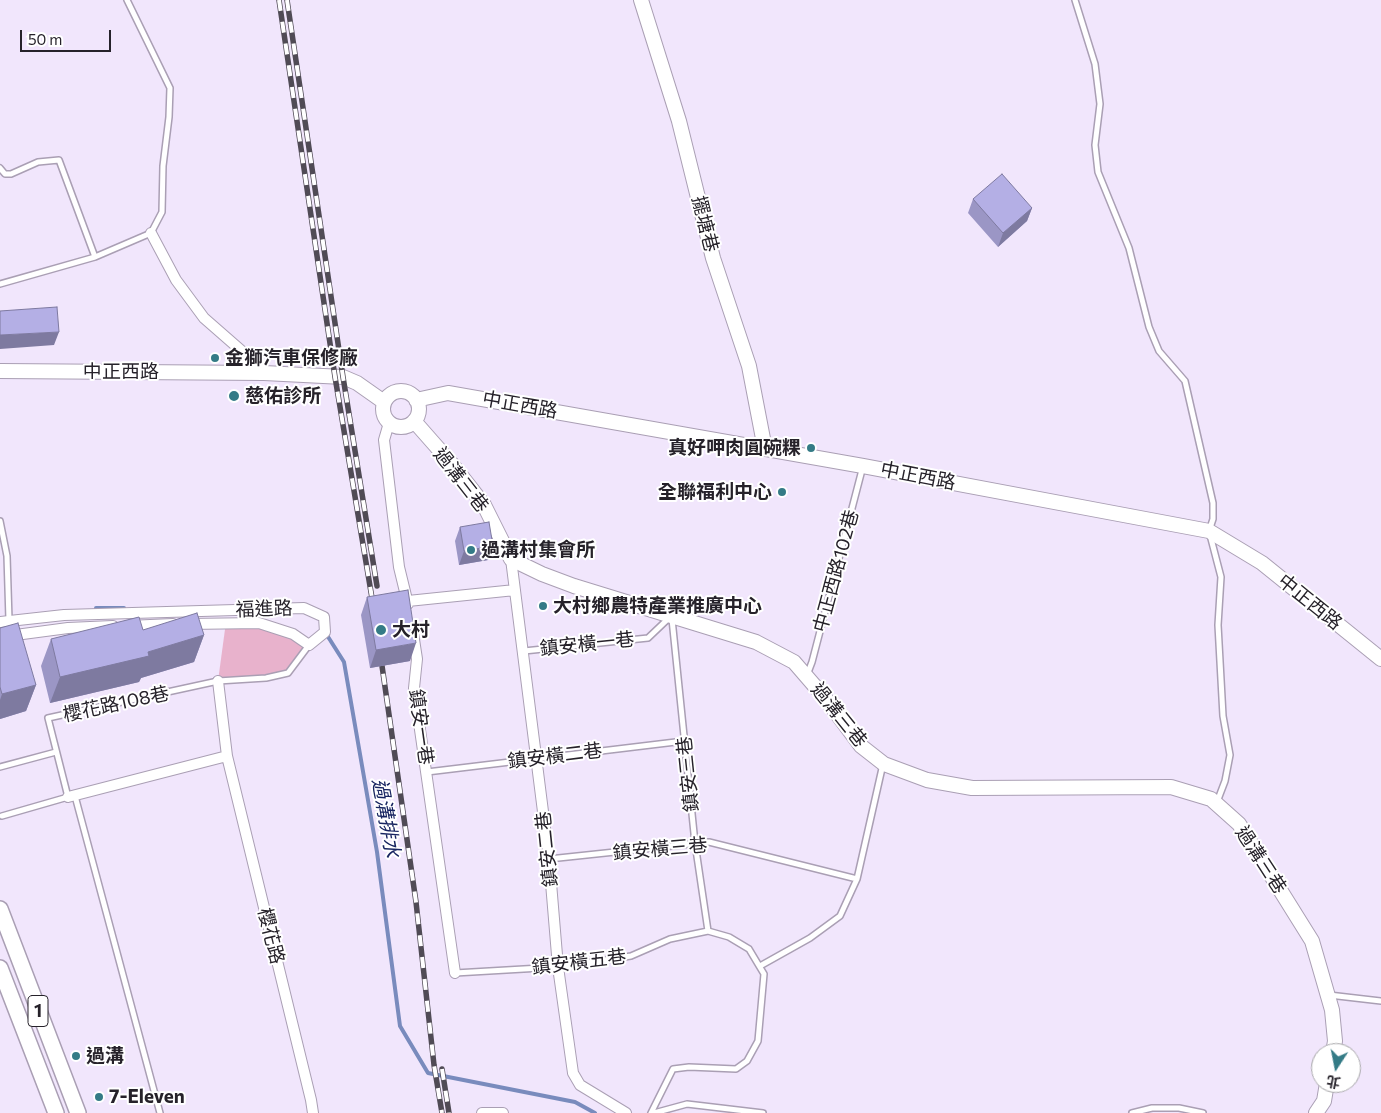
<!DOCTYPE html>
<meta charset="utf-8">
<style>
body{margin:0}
#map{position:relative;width:1381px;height:1113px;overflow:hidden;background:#f1e6fc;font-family:Commissioner,"Noto Sans TC",sans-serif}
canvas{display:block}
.north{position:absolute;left:1311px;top:1043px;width:50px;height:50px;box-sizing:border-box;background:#fff;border:1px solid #a8a7aa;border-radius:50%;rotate:191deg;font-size:14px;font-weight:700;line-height:20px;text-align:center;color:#26222a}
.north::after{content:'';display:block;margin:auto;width:18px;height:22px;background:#347b86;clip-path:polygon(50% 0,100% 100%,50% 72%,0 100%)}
.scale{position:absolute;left:20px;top:30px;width:91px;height:22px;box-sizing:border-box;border:2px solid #26222a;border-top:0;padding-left:6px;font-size:15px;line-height:18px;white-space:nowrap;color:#26222a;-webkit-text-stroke:4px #fff;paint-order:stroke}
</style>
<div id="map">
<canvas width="1381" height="1113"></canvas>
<div class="north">北</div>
<div class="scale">50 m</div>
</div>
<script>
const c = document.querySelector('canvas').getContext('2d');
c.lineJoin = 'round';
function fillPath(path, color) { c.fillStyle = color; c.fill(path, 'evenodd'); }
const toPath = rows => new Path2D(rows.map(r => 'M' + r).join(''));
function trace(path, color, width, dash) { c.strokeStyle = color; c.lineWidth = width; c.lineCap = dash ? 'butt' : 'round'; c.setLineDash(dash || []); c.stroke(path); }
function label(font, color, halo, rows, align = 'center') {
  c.font = font + ' Commissioner,"Noto Sans TC",sans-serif'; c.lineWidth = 4; c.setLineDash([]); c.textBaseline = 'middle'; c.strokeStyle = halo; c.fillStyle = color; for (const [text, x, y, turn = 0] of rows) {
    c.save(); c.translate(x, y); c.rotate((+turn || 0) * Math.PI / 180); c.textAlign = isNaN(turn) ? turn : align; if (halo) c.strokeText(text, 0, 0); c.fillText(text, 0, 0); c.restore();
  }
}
const green = toPath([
 [226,622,293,634,309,645,288,673,218,681]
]);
const stream = toPath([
 [96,608,124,608],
 [325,632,344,662,377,852,400,1026,428,1073,575,1102,595,1113]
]);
const lane = toPath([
 [1075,0,1095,64,1100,104,1095,145,1098,172,1129,248,1149,327,1159,351,1185,381,1213,503,1213,519,1209,531,1221,577,1218,625,1223,716,1230,755,1225,781,1217,802],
 [0,168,5,174,11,174,38,162,59,160,95,257],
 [0,284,95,257,151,233,162,212,163,166,169,117,170,88,127,0],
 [0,521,7,556,9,620],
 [672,619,695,843,708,931],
 [524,651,648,638,669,618],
 [807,675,812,662,863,466],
 [0,767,56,752],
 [427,772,684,741],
 [75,796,160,1113],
 [2,816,68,797,48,718,218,681,266,678,288,673,309,645],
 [549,859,709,842,857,879],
 [760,966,810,938,840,916,857,879,883,764],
 [455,973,558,967,631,956,670,939,708,931,729,937,749,949,764,974,758,1041,747,1061,736,1069,689,1067,673,1069,651,1113],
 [1329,995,1381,1001],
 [654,1113,687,1104,763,1113],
 [1132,1113,1152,1108,1179,1108,1203,1113]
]);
const street = toPath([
 [151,233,176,280,204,318,244,353,264,373],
 [389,423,384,440,399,567,408,604],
 [511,559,549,859,558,967,573,1073,580,1085,626,1113],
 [408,601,515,590],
 [0,622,64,615,304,608,324,617,325,632,309,645,293,634,259,623,188,624],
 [128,626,173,624],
 [413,633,417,659,414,688,455,973],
 [0,637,68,628,113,626],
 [218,681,227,756,311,1100,313,1113],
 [68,797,227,756],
 [482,1113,503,1113]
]);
const secondary = toPath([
 [641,0,679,121,713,258,749,366,765,449],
 [0,371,264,373,343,377,357,383,384,402],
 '383 409a18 18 0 1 1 36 0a18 18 0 1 1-36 0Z',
 [416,400,448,393,863,466,1209,531,1262,563,1381,659],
 [414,421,451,463,484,505,511,559,542,574,574,586,756,642,794,662,826,699,861,746,884,764,927,780,972,788,1171,787,1211,799,1239,824,1312,941,1332,1010,1335,1041,1333,1053],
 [1316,1113,1324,1101,1327,1083]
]);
const primary = toPath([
 [0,909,78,1113],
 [0,968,56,1113]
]);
const rail = toPath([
 [279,0,335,377,374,610],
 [287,0,343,377,377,586],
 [380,652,416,902,434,1065,442,1113],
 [442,1069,449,1113]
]);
const wall = toPath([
 [973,199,1032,208,1027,221,998,247,968,213],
 [460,527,493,546,488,560,459,565,455,541],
 [367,597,410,661,370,668,361,615],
 [0,628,36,685,26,711,0,719],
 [143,630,204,635,194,662,141,678,139,682,50,703,41,666,51,639]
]);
const shadedWall = toPath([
 [1032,208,1027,221,998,247,1003,233],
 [59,332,54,345,0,349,0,335],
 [493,546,488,560,459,565,464,551],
 [204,635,194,662,141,678,139,682,50,703,60,677,148,652],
 [416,643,410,661,370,668,376,650],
 [36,685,26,711,0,719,0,700,2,694]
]);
const building = toPath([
 [1002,174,1032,208,1003,233,973,199,1002,174],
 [57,307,59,332,0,335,0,311,57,307],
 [489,522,493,546,464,551,460,527,489,522],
 [408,590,416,643,376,650,367,597,408,590],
 [197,613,204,635,148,652,149,656,60,677,51,639,139,617,143,630,197,613],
 [18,623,36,685,2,694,0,687,0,628,18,623]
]);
const markers = [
 [215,358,5,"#347b86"],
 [234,396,6,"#347b86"],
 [811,448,5,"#347b86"],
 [782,492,5,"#347b86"],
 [471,550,5,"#347b86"],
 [543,606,5,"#347b86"],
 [381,630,6,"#347b86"],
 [76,1056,5,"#347b86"],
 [99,1097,5,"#347b86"]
];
const shields = [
 [38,1011,20]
];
const shieldNames = [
 ["1",38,1011]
];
const streetNames = [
 ["擺塘巷",705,224,76],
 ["中正西路",121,372],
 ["中正西路",520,405,10],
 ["中正西路",918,476,11],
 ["過溝三巷",461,480,52],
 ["中正西路102巷",836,571,-75],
 ["中正西路",1310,602,39],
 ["福進路",264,609,-2],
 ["鎮安橫一巷",587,644,-6],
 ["櫻花路108巷",116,704,-12],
 ["過溝三巷",839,715,51],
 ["鎮安一巷",421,727,82],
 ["鎮安橫二巷",555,756,-7],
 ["鎮安三巷",688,774,-96],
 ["鎮安二巷",547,849,-96],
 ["鎮安橫三巷",660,849,-5],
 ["過溝三巷",1261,860,57],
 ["櫻花路",271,936,76],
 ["鎮安橫五巷",579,962,-7]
];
const poiNames = [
 ["金獅汽車保修廠",225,358],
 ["慈佑診所",245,396],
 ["真好呷肉圓碗粿",801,448,"right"],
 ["全聯福利中心",772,492,"right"],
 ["過溝村集會所",481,550],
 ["大村鄉農特產業推廣中心",553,606],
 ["大村",392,630],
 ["過溝",86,1056],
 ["7-Eleven",109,1097]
];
const waterNames = [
 ["過溝排水",386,818,80]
];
fillPath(green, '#e8b2cc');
trace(stream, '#798bbd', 4);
trace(lane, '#aa9fb4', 8);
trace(street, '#aa9fb4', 12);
trace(secondary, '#aa9fb4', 16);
trace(primary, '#aa9fb4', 18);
trace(lane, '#fff', 5);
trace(street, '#fff', 10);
trace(secondary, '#fff', 14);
trace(primary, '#fff', 15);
trace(rail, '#504b55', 5.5);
trace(rail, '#fff', 4, [11]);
fillPath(wall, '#9b96c5');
fillPath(shadedWall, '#7e7aa0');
fillPath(building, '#b4afe5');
trace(building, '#7e7aa0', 1);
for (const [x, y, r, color] of markers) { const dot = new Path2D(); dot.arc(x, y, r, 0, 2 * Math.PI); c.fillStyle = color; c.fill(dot); trace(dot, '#fff', 2); }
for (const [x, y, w] of shields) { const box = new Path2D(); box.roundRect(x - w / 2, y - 15.5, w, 31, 4); c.fillStyle = '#fff'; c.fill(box); trace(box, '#26222a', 1); }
label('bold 18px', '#26222a', null, shieldNames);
label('19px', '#26222a', '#fff', streetNames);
label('bold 19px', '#26222a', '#fff', poiNames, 'left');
label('italic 20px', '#172460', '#fff', waterNames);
</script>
